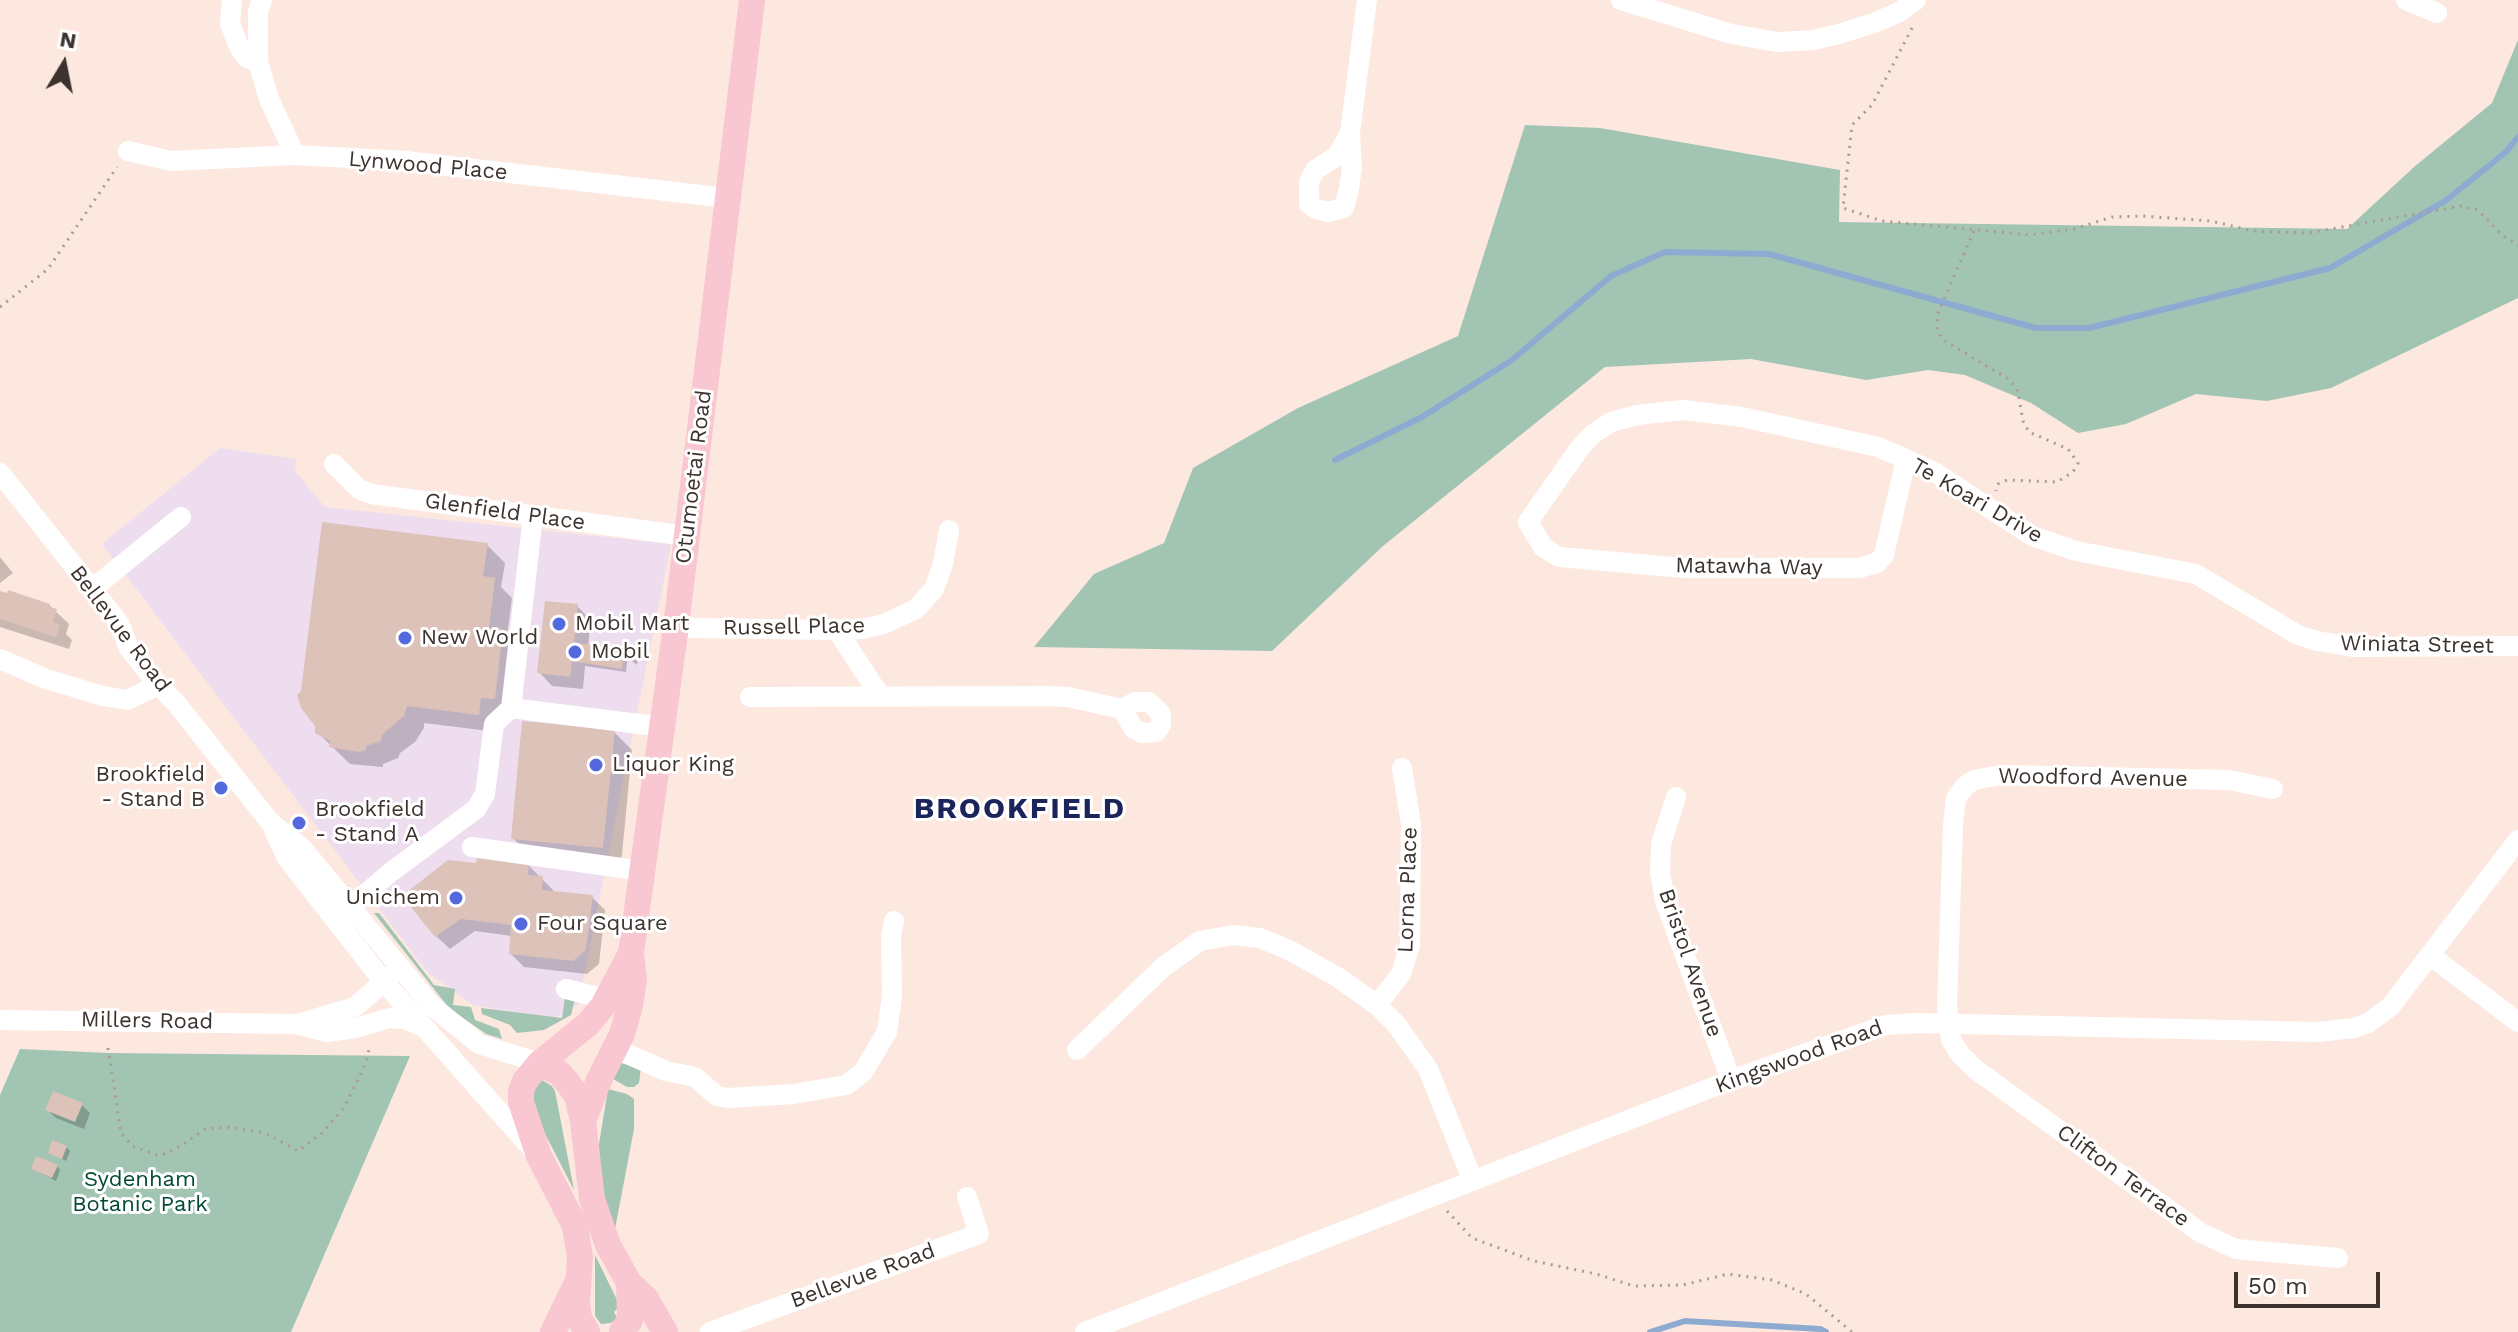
<!DOCTYPE html>
<style>
body{margin:0}
#map{position:relative;width:2518px;height:1332px;overflow:hidden;background:#fde8df;font-family:"Work Sans",sans-serif}
canvas{display:block}
.north{position:absolute;left:24px;top:24px;width:80px;height:80px;-webkit-text-stroke:6px #fff;paint-order:stroke;rotate:10deg;font-size:22px;font-weight:700;line-height:32px;text-align:center;color:#3c322e}
.north::after{content:'';display:block;margin:auto;width:28px;height:36px;background:#3c322e;clip-path:polygon(50% 0,100% 100%,50% 72%,0 100%)}
.scale{position:absolute;left:2234px;top:1272px;width:146px;height:36px;box-sizing:border-box;border:4px solid #3c322e;border-top:0;padding-left:10px;font-size:24px;line-height:28px;white-space:nowrap;color:#3c322e;-webkit-text-stroke:6px #fff;paint-order:stroke}
</style>
<div id="map">
<canvas width="2518" height="1332"></canvas>
<div class="north">N</div>
<div class="scale">50 m</div>
</div>
<script>
const c = document.querySelector('canvas').getContext('2d');
c.lineJoin = 'round';
function fillPath(path, color) { c.fillStyle = color; c.fill(path, 'evenodd'); }
const toPath = rows => new Path2D(rows.map(r => 'M' + r).join(''));
function trace(path, color, width, dash) { c.strokeStyle = color; c.lineWidth = width; c.lineCap = dash ? 'butt' : 'round'; c.setLineDash(dash || []); c.stroke(path); }
function label(font, color, halo, rows, align = 'center') {
  c.font = font + ' "Work Sans",sans-serif'; c.lineWidth = 6; c.setLineDash([]); c.textBaseline = 'middle'; c.strokeStyle = halo; c.fillStyle = color; for (const [text, x, y, turn = 0] of rows) {
    c.save(); c.translate(x, y); c.rotate((+turn || 0) * Math.PI / 180); c.textAlign = isNaN(turn) ? turn : align; if (halo) c.strokeText(text, 0, 0); c.fillText(text, 0, 0); c.restore();
  }
}
const commercial = toPath([
 [220,448,296,459,295,471,325,507,671,544,578,1005,553,1019,473,1005,428,973,102,544]
]);
const green = toPath([
 [2518,40,2518,298,2331,388,2267,401,2196,394,2126,424,2078,433,2031,403,1965,375,1928,370,1866,380,1751,359,1605,367,1383,546,1272,651,1034,647,1094,574,1164,543,1193,468,1298,408,1458,336,1525,125,1600,128,1840,170,1839,222,2347,229,2414,167,2492,103],
 [374,913,379,913,434,985,455,989,453,1005,471,1007,475,1020,499,1029,502,1039,486,1034,449,1008],
 [565,997,575,998,571,1015,544,1030,517,1033,510,1025,482,1014,481,1008,562,1018],
 [20,1049,109,1053,410,1056,291,1332,0,1332,0,1095],
 [621,1063,641,1068,639,1083,634,1087,627,1087,613,1079],
 [542,1080,552,1086,555,1091,574,1190,541,1126,530,1098,532,1087],
 [608,1089,627,1094,634,1099,634,1129,615,1229,606,1208,598,1150],
 [595,1255,620,1306,614,1312,617,1318,611,1323,601,1324,595,1316]
]);
const shadow = toPath([
 [487,545,505,563,501,587,512,598,507,636,520,649,497,732,424,723,424,728,415,742,400,753,398,758,383,764,383,767,350,764,317,732],
 [0,557,13,573,0,583],
 [0,593,49,605,69,624,66,634,72,640,69,649,0,627],
 [577,606,591,620,588,646,624,649,628,653,626,672,585,666,583,689,552,686,539,672],
 [633,652,638,656,637,665,632,661],
 [614,732,632,750,621,865,531,856,513,838],
 [528,865,555,892,592,897,605,910,599,964,587,974,524,967,511,954,512,936,475,931,450,949,436,936],
 [82,1105,90,1113,84,1129,56,1118,47,1109],
 [66,1147,70,1151,66,1161,50,1152],
 [57,1166,60,1170,56,1181,33,1169]
]);
const stream = toPath([
 [1335,460,1422,417,1512,360,1611,276,1665,252,1769,254,2036,328,2089,328,2330,268,2445,201,2506,152,2518,137],
 [1650,1332,1685,1321,1820,1329,1826,1332]
]);
const building = toPath([
 [322,522,488,543,483,576,495,578,489,628,503,629,495,699,481,698,479,715,407,706,404,716,382,735,381,741,366,746,366,750,358,752,329,747,330,741,315,733,315,726,301,708,297,695,301,691],
 [8,590,50,604,49,607,57,609,53,622,60,625,56,637,0,619,0,591,7,593],
 [545,601,578,604,574,643,625,647,622,669,572,661,570,677,537,673],
 [522,721,615,730,603,848,511,839],
 [477,857,529,863,528,875,543,876,542,890,593,895,586,950,573,961,509,954,511,925,461,919,435,937,402,896,448,860,476,863],
 [53,1091,83,1103,75,1122,45,1110],
 [52,1140,67,1146,62,1159,48,1153],
 [36,1156,58,1165,52,1178,31,1169]
]);
const path = toPath([
 [1912,28,1872,105,1852,125,1843,208,1882,221,2030,235,2074,229,2112,217,2142,216,2211,221,2253,231,2308,233,2461,206,2478,210,2502,235,2518,245],
 [1974,231,1937,315,1937,330,1943,340,2010,380,2018,392,2023,421,2029,432,2068,449,2078,463,2073,472,2057,482,2007,480,1998,484,1996,491],
 [0,307,48,269,117,167],
 [108,1048,121,1133,132,1146,159,1156,181,1146,205,1129,227,1127,265,1133,298,1151,322,1133,344,1108,366,1063,370,1045],
 [1447,1211,1472,1238,1534,1261,1596,1274,1634,1286,1683,1285,1728,1274,1772,1280,1806,1294,1852,1332]
]);
const minor = toPath([
 [232,0,230,24,240,49,247,58,258,62],
 [262,0,258,11,258,62,269,99,295,155],
 [1621,0,1731,34,1778,42,1813,40,1839,34,1874,23,1899,12,1916,0],
 [2406,0,2437,13],
 [1350,133,1337,156,1315,170,1309,182,1309,204,1316,209,1328,212,1344,208,1349,189,1352,167,1350,133,1367,0],
 [128,151,171,161,295,155,406,161,727,198],
 [1906,459,1884,555,1877,563,1859,568,1685,568,1559,557,1543,547,1528,522,1579,449,1593,434,1611,422,1637,415,1683,410,1742,417,1878,447,1906,459,1936,473,2032,536,2076,551,2196,574,2298,635,2317,641,2353,647,2518,646],
 [334,464,359,489,371,494,687,536],
 [0,473,119,623,129,648,158,685,176,703,270,822,303,849,432,1006,479,1044,540,1063],
 [92,589,181,517],
 [676,626,694,628,837,630,862,629,884,624,916,609,934,589,943,564,949,530],
 [837,630,880,696],
 [0,659,46,679,103,696,127,700,158,685],
 [750,697,1046,696,1068,697,1122,709,1135,702,1149,702,1161,714,1161,725,1156,732,1142,733,1133,728,1122,709],
 [511,708,663,727],
 [2273,789,2229,780,2001,775,1974,780,1965,786,1956,798,1953,825,1947,1006,1949,1024,1951,1040,1960,1054,1975,1069,2201,1233,2236,1249,2338,1258],
 [1676,797,1661,844,1660,872,1665,901,1731,1080],
 [274,830,287,858,384,982,535,1152],
 [472,847,643,871],
 [351,906,391,872,476,809,485,794,494,724,511,708,533,516],
 [2431,956,2518,1022],
 [566,989,606,999],
 [1377,1005,1401,974,1410,945,1411,824,1402,768],
 [0,1020,295,1024,327,1032,356,1028,389,1018,404,1019,421,1026],
 [300,1023,355,1007,393,974],
 [614,1048,666,1071,695,1077,717,1096,728,1098,794,1094,846,1085,863,1072,887,1032,892,996,891,935,894,921],
 [1077,1050,1163,967,1200,941,1234,935,1260,938,1289,950,1339,978,1377,1005,1396,1024,1428,1069,1473,1181],
 [710,1332,979,1234,967,1197],
 [1085,1332,1731,1080,1886,1025,1917,1023,2318,1032,2354,1028,2368,1023,2390,1007,2518,840]
]);
const major = toPath([
 [540,1063,559,1073,568,1083,577,1096,583,1121],
 [629,1283,646,1299,665,1332],
 [553,1332,576,1285],
 [587,1332,579,1318,577,1303,580,1257,575,1226,539,1156,521,1102,521,1091,525,1081,540,1063,588,1024,603,1006,631,953],
 [622,1332,630,1320,629,1283,608,1245,592,1199,583,1121,599,1080,622,1034,630,1006,634,979,631,953,676,626,752,0]
]);
const markers = [
 [559,624,8,"#5569df"],
 [405,638,8,"#5569df"],
 [575,652,8,"#5569df"],
 [596,765,8,"#5569df"],
 [221,788,8,"#5569df"],
 [299,823,8,"#5569df"],
 [456,898,8,"#5569df"],
 [521,924,8,"#5569df"]
];
const streetNames = [
 ["Lynwood Place",428,166,5],
 ["Otumoetai Road",694,477,-83],
 ["Te Koari Drive",1977,501,30],
 ["Glenfield Place",505,512,8],
 ["Matawha Way",1749,567,1],
 ["Russell Place",794,627,-1],
 ["Bellevue Road",120,629,53],
 ["Winiata Street",2417,645,1],
 ["Woodford Avenue",2093,778,1],
 ["Lorna Place",1408,890,-88],
 ["Bristol Avenue",1690,963,71],
 ["Millers Road",147,1021,1],
 ["Kingswood Road",1799,1057,-20],
 ["Clifton Terrace",2123,1176,36],
 ["Bellevue Road",863,1276,-20]
];
const poiNames = [
 ["Mobil Mart",575,624],
 ["New World",421,638],
 ["Mobil",591,652],
 ["Liquor King",612,765],
 ["Brookfield",205,775,"right"],
 ["- Stand B",205,800,"right"],
 ["Brookfield",315,810],
 ["- Stand A",315,835],
 ["Unichem",440,898,"right"],
 ["Four Square",537,924]
];
const parkNames = [
 ["Sydenham",140,1180],
 ["Botanic Park",140,1205]
];
const districtNames = [
 ["BROOKFIELD",1020,809]
];
fillPath(commercial, '#edddef');
fillPath(green, '#a1c4b3');
fillPath(shadow, '#0003');
trace(stream, '#8dabd1', 6);
fillPath(building, '#dcc2b8');
trace(path, '#aa9a93', 3, [2, 6]);
trace(minor, '#fff', 20);
trace(major, '#f8c7d1', 26);
for (const [x, y, r, color] of markers) { const dot = new Path2D(); dot.arc(x, y, r, 0, 2 * Math.PI); c.fillStyle = color; c.fill(dot); trace(dot, '#fff', 3); }
label('22px', '#3c322e', '#fff', streetNames);
label('22px', '#3c322e', '#fff', poiNames, 'left');
label('22px', '#034a34', '#fff', parkNames);
c.letterSpacing = '2px';
label('bold 30px', '#1c245c', '#fff', districtNames);
c.letterSpacing = '0px';
</script>
